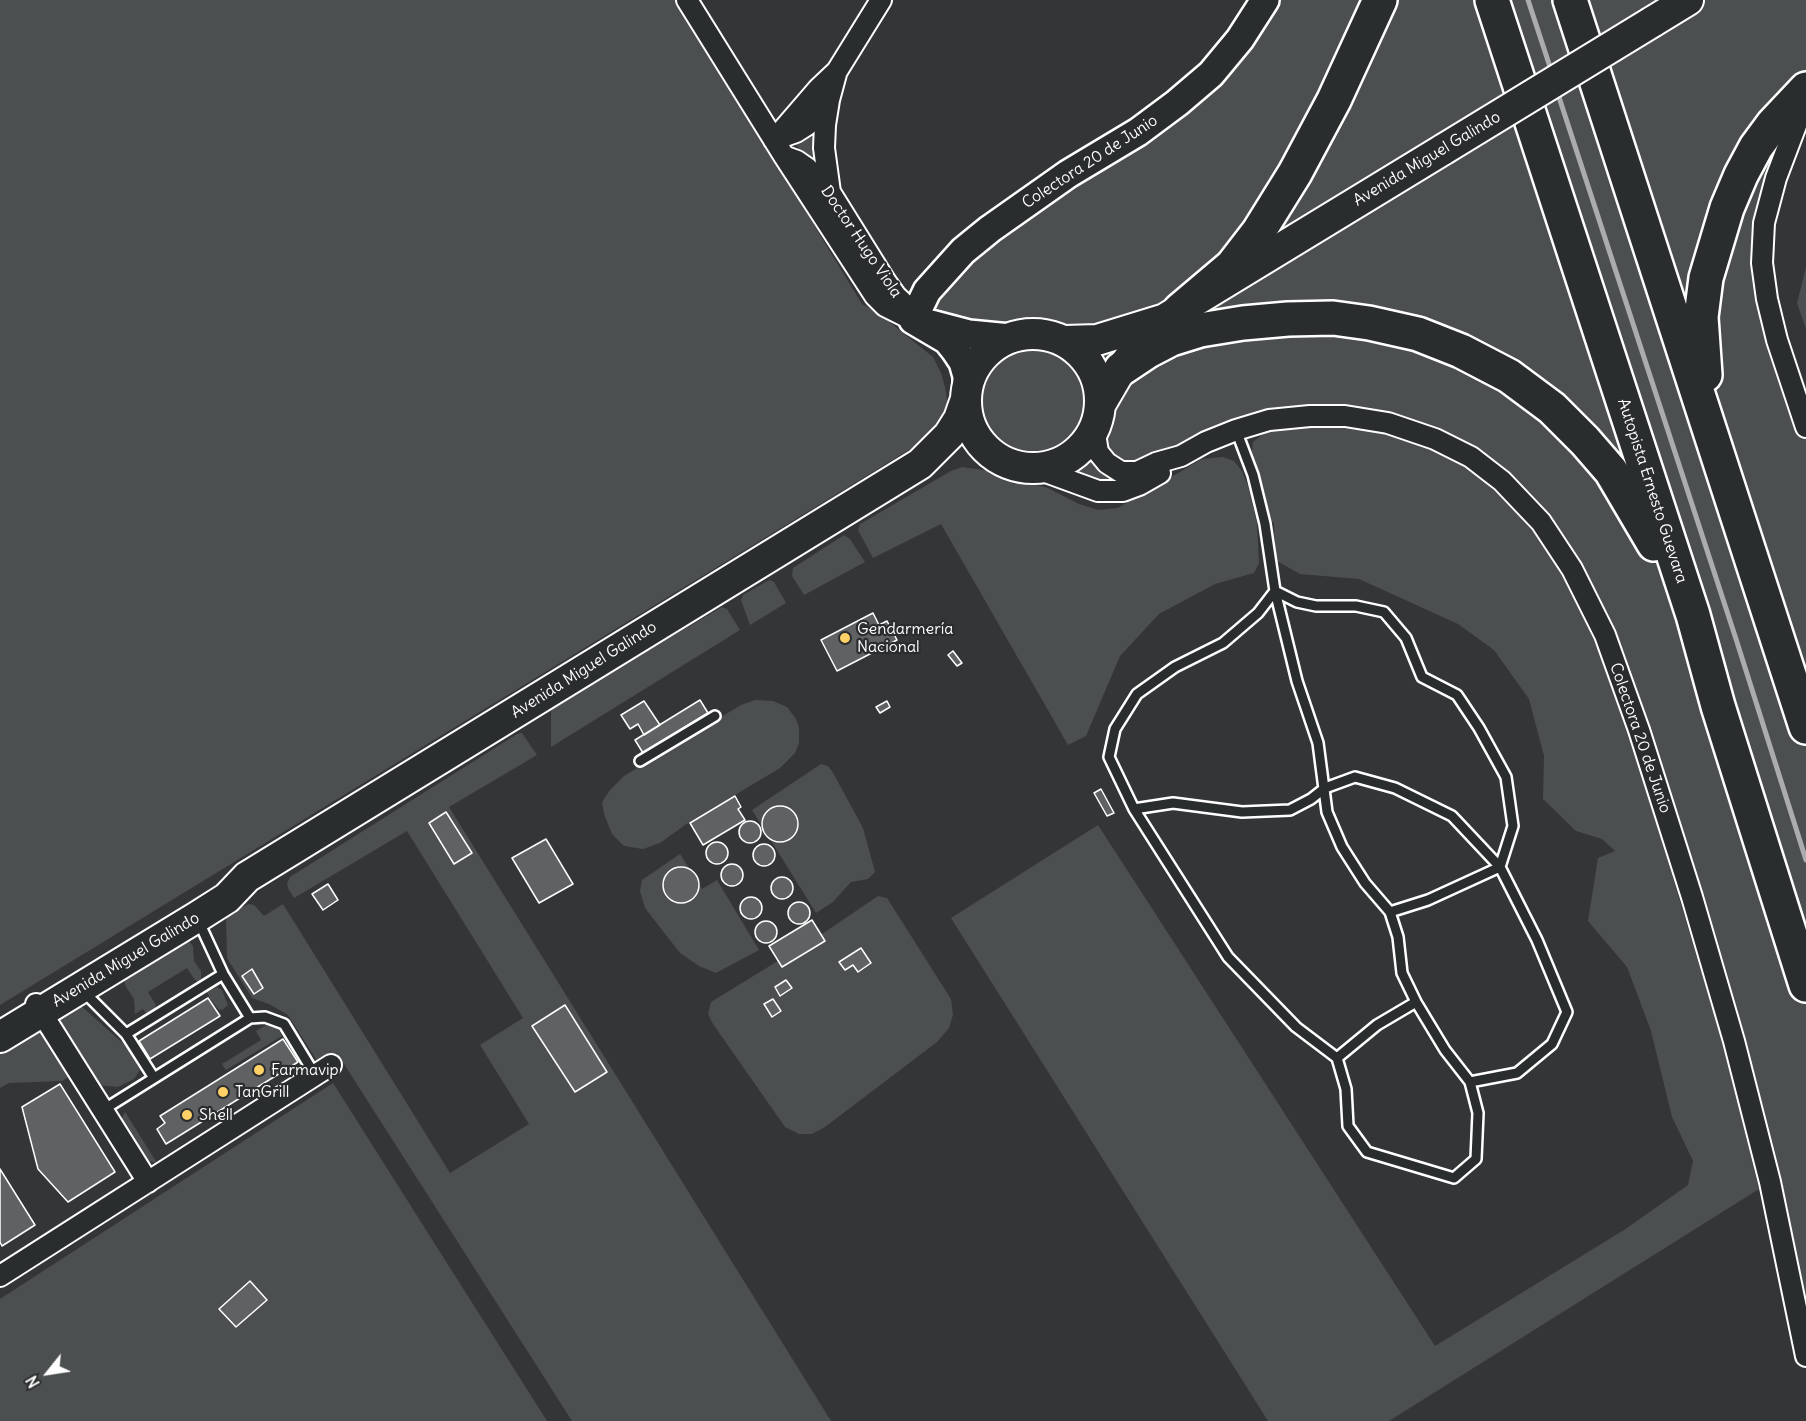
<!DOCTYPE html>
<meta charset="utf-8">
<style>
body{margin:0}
#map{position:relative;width:1806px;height:1421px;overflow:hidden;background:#333536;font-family:Delius,sans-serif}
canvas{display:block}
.north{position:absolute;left:18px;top:1343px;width:60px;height:60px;-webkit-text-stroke:4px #2a2d2e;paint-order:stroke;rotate:240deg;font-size:16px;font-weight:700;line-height:24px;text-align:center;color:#fff}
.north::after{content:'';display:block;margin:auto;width:21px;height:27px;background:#fff;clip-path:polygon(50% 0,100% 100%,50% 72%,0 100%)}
</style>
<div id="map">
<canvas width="1806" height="1421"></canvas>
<div class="north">N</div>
</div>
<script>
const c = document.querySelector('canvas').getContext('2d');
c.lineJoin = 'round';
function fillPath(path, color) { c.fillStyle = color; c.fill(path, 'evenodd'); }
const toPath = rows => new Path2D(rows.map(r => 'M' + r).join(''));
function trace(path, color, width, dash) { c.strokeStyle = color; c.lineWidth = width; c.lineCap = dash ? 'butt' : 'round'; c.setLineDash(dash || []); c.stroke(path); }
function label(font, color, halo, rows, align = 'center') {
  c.font = font + ' Delius,sans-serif'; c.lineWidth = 4.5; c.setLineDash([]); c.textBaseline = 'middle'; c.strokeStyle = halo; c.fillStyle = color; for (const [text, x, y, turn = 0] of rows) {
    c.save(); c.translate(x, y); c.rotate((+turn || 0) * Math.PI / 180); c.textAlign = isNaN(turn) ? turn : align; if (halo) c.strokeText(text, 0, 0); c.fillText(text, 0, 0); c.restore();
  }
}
const green = toPath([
 [0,0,677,0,862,304,877,312,933,357,941,373,945,387,948,406,948,419,919,450,917,445,0,1005],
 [1265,0,1806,0,1806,99,1762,263,1806,427,1806,1356,1770,1182,1639,730,1541,522,1435,439,1310,416,1156,463,1107,463,1098,386,1092,368,1080,353,1065,341,1047,335,1028,334,1010,338,926,321,927,291,1138,132],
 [818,129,818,164,815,166,796,145,796,141],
 [1806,267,1806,329,1797,303],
 '980 401a54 54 0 1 1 108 0a54 54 0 1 1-108 0Z',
 [1331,425,1391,432,1434,447,1471,470,1513,508,1544,545,1572,592,1604,662,1636,756,1721,1037,1759,1189,1389,1421,1268,1421,951,918,1098,825,1435,1346,1624,1230,1688,1185,1693,1161,1672,1117,1651,1031,1627,967,1588,921,1598,858,1615,851,1602,839,1576,831,1543,799,1544,756,1529,699,1494,650,1458,624,1359,579,1300,574,1275,560,1274,523,1269,519,1265,493,1252,452,1253,442,1262,435,1279,428],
 [1089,449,1098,468,1123,480,1112,486,1076,476,1069,469,1080,461],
 [1223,457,1234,461,1242,471,1248,486,1257,523,1259,563,1254,573,1215,584,1159,614,1120,656,1086,736,1068,745,941,524,873,558,858,530,860,524,951,471,962,467,990,471,1002,479,1015,484,1029,483,1048,488,1079,504,1098,510,1118,508,1202,459],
 [844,535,850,539,865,562,804,595,792,576,793,568],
 [769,580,774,582,786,603,750,625,741,600,743,595],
 [722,607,727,609,740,630,551,747,551,712,554,706],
 [755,700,773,701,787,707,796,719,799,728,799,743,795,753,780,768,685,825,660,843,643,849,624,846,612,834,604,814,602,802,610,790,624,776,741,705],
 [522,733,537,755,449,807,831,1421,572,1421,337,1053,319,1064,288,1015,269,1004,252,998,227,958,226,916,229,913,249,904,254,905,264,916,283,904,450,1173,529,1124,480,1045,523,1018,407,831,294,898,288,888,287,884,290,877,517,734],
 [821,764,828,766,832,771,863,828,875,872,868,879,851,882,833,902,816,913,752,810],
 [680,854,702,889,717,880,759,950,716,973,699,966,680,953,645,908,640,891,642,880],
 [878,896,887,898,951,999,953,1015,949,1028,937,1042,825,1127,812,1134,799,1134,785,1127,713,1024,708,1014,711,1002,825,932],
 [184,940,189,941,193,946,194,961,201,971,201,979,198,981,195,980,187,968,148,992,156,1005,154,1010,149,1013,146,1013,143,1009,135,1014,134,999,126,987,124,980,126,975],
 [217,987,222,990,228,1005,222,1010,218,1009,209,997,207,992],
 [80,1005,125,1045,140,1070,134,1079,118,1087,97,1085,61,1026,61,1014],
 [266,1025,278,1029,282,1036,226,1070,222,1064,261,1040,256,1031],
 [37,1031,44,1035,70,1076,62,1081,9,1083,0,1088,0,1052,33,1032],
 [333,1083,547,1421,0,1421,0,1299],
 [125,1112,157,1163,145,1160,120,1122]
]);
const stream = toPath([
 [1528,0,1552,73],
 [1557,91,1736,639,1806,860]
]);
const building = toPath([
 [873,613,879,625,887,621,897,640,837,671,821,640,873,613],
 [953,651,962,663,957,666,948,655,953,651],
 [700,700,708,713,643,753,635,740,700,700],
 [644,701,660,725,644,735,638,724,630,729,621,715,644,701],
 [887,701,890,707,880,713,876,707,887,701],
 [1101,789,1114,813,1107,816,1094,793,1101,789],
 [735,796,741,807,738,809,745,820,703,845,690,823,735,796],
 '762 824a18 18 0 1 1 36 0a18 18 0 1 1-36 0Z',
 [446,812,472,853,454,864,429,823,446,812],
 '739 832a11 11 0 1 1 22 0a11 11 0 1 1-22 0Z',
 [546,839,573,884,539,903,512,858,546,839],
 '706 853a11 11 0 1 1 22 0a11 11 0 1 1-22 0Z',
 '753 855a11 11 0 1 1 22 0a11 11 0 1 1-22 0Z',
 '721 875a11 11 0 1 1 22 0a11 11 0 1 1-22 0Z',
 '663 885a18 18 0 1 1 36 0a18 18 0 1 1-36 0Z',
 '771 888a11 11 0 1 1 22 0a11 11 0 1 1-22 0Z',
 [328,884,338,900,323,910,312,894,328,884],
 '740 908a11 11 0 1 1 22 0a11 11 0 1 1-22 0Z',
 '788 913a11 11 0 1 1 22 0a11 11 0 1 1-22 0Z',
 [812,920,825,941,782,967,769,946,812,920],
 '755 932a11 11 0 1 1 22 0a11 11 0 1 1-22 0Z',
 [861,948,871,963,858,972,853,965,845,970,839,962,861,948],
 [252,969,263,988,254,994,242,976,252,969],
 [786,980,792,988,780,996,775,987,786,980],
 [208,998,220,1016,150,1059,139,1041,208,998],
 [773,999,781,1011,772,1017,764,1004,773,999],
 [565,1005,607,1072,575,1092,532,1026,565,1005],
 [283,1039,298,1062,166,1144,157,1129,165,1123,160,1116,283,1039],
 [60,1084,115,1172,68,1202,38,1169,22,1107,60,1084],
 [0,1169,35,1225,2,1246,0,1242,0,1169],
 [250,1281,267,1300,236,1327,219,1309,250,1281]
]);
const lane = toPath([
 [1236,430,1253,475,1265,524,1275,591,1297,681,1318,743,1327,812,1342,847,1365,883,1390,912,1398,937,1402,973,1416,1002,1445,1050,1470,1082,1478,1113,1476,1159,1454,1178,1367,1152,1348,1126,1346,1089,1337,1058,1296,1027,1228,957,1134,809,1109,757,1115,729,1137,694,1175,667,1223,643,1258,613,1275,591,1297,602,1316,606,1356,606,1384,612,1406,638,1422,677,1457,695,1479,728,1506,777,1513,826,1500,867,1428,900,1390,912],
 [640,761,715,716],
 [1134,809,1173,803,1242,812,1290,810,1311,799,1325,788,1355,777,1395,788,1452,816,1500,867,1537,940,1567,1012,1552,1044,1517,1073,1470,1082],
 [198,920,223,974,250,1018],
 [84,992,126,1034,154,1078],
 [126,1034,223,974],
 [1337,1058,1377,1025,1416,1002],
 [103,1110,250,1018,265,1017,284,1024,315,1075]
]);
const street = toPath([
 [687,0,784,156,875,296,885,306,913,320],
 [1806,99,1776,178,1764,223,1762,263,1767,299,1777,340,1806,427],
 [779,138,796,132,807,125,828,100],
 [774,140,818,89,837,71,881,0],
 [786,157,797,161,807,168,830,192,886,282,896,296,915,314],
 [830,192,824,148,825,125,829,100,836,74],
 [1096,423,1096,440,1098,452,1107,463,1121,472,1137,472,1156,463,1181,456,1206,442,1236,430,1269,420,1310,416,1345,416,1388,423,1435,439,1471,457,1502,481,1541,522,1572,569,1605,635,1639,730,1692,897,1734,1041,1770,1182,1806,1356],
 [1035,468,1098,491,1123,491,1139,485,1160,473],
 [36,1004,148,1182],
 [0,1276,331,1065]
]);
const secondary = toPath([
 [931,324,969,334,1010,338],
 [967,390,967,376,963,362,955,350,947,340,913,320,927,291,963,251,990,229,1068,174,1138,132,1177,103,1211,74,1240,39,1265,0]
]);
const primary = toPath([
 [1652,22,1688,0],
 '966 401a67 67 0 1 1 134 0a67 67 0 1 1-134 0Z',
 [1065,341,1097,340,1162,320],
 [1100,405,1121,369,1142,342,1165,319,1444,149],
 [0,1037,197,917,227,898,247,877,920,464,949,435,959,419,966,399]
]);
const highway = toPath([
 [1492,0,1693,615,1718,706,1806,985],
 [1570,0,1806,727],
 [1180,310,1232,266,1259,231,1295,173,1334,100,1380,0],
 [1121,369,1148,351,1171,339,1200,330,1243,323,1288,319,1333,318,1369,323,1418,334,1461,351,1509,376,1552,408,1585,441,1611,471,1654,544],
 [1705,375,1701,317,1706,278,1727,208,1741,175,1756,147,1773,124,1806,89]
]);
const primaryBridge = toPath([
 [1444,149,1652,22]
]);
const markers = [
 [845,638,6,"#ffd166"],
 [259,1070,6,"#ffd166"],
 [223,1092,6,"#ffd166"],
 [187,1115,6,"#ffd166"]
];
const streetNames = [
 ["Avenida Miguel Galindo",1427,159,-31],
 ["Colectora 20 de Junio",1090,162,-33],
 ["Doctor Hugo Viola",861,242,56],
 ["Autopista Ernesto Guevara",1652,491,72],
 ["Avenida Miguel Galindo",584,670,-32],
 ["Colectora 20 de Junio",1640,738,71],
 ["Avenida Miguel Galindo",126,960,-31]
];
const poiNames = [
 ["Gendarmería",857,629],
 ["Nacional",857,647],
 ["Farmavip",271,1070],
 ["TanGrill",235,1092],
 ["Shell",199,1115]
];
fillPath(green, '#4c4f50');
trace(stream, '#abacad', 5);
fillPath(building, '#5f6162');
trace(building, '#fff', 1.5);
trace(lane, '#fff', 14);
trace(street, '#fff', 24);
trace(secondary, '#fff', 32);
trace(primary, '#fff', 34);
trace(highway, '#fff', 38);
trace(lane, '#2a2d2e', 9);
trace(street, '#2a2d2e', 20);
trace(secondary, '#2a2d2e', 27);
trace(primary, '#2a2d2e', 30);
trace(highway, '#2a2d2e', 33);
trace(primaryBridge, '#fff', 34, []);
trace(primaryBridge, '#2a2d2e', 30);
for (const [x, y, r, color] of markers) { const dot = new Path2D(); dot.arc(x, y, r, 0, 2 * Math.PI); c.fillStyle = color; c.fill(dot); trace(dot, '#2a2d2e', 2); }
label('16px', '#fff', '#2a2d2e', streetNames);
label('16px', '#fff', '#2a2d2e', poiNames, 'left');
</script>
